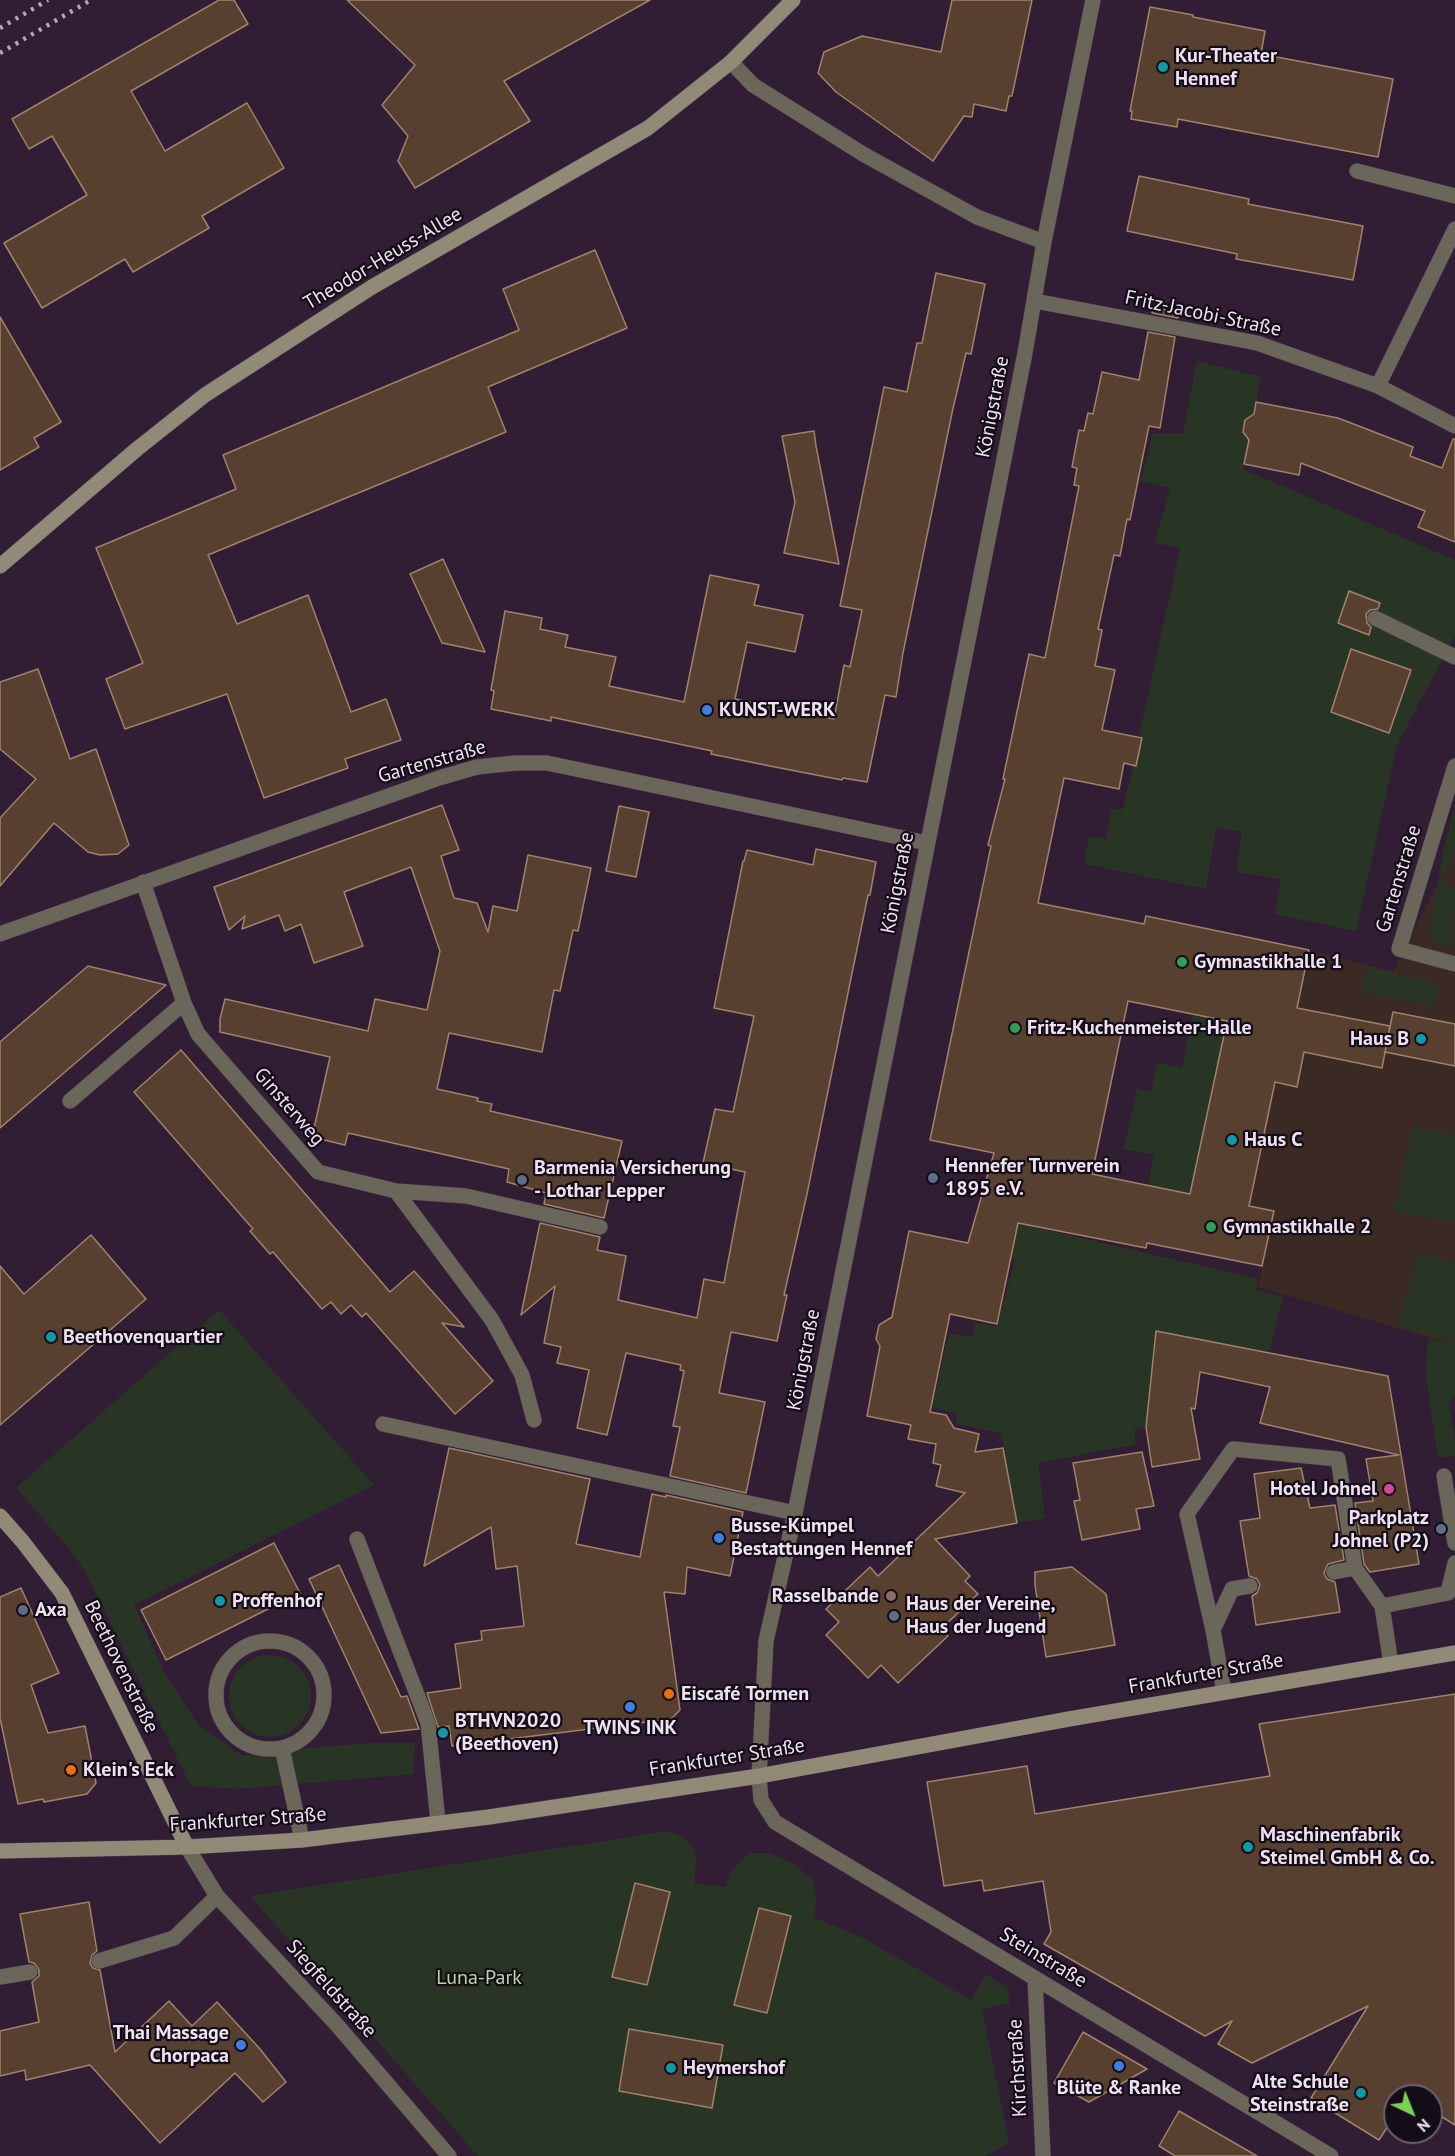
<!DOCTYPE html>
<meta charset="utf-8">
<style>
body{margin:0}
#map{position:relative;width:1455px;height:2156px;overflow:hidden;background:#311e35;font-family:"PT Sans",sans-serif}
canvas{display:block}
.north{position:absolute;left:1383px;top:2084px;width:60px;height:60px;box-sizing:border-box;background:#140c16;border:2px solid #6b616e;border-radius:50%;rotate:137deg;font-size:16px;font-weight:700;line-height:24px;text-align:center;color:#eee1f1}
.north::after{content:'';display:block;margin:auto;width:21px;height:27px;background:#7bd156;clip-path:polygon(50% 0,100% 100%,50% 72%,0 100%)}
</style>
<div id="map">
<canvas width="1455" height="2156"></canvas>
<div class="north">N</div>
</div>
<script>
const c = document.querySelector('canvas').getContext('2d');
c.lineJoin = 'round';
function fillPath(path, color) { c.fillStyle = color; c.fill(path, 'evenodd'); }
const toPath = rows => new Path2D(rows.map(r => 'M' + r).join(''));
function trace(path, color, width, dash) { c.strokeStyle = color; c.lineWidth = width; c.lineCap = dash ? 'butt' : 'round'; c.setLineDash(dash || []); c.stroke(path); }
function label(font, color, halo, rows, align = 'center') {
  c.font = font + ' "PT Sans",sans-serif'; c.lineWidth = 4.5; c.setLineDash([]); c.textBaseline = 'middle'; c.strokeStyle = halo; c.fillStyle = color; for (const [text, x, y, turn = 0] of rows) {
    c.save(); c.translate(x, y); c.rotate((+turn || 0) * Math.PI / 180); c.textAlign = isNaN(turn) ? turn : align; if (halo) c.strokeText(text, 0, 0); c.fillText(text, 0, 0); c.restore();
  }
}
const education = toPath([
 [1455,848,1455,1345,1258,1287,1274,1211,1179,1193,1234,935,1309,950,1393,972]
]);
const green = toPath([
 [1197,361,1261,377,1243,469,1455,560,1455,636,1397,745,1356,931,1275,914,1281,879,1236,872,1242,832,1216,828,1206,889,1084,864,1089,837,1106,838,1111,809,1123,810,1180,548,1155,543,1170,488,1141,481,1153,433,1183,433],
 [1453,812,1455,813,1455,852,1440,880,1455,889,1453,947,1436,942,1431,936,1431,929,1443,852],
 [1368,966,1438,984,1434,1007,1361,991],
 [1193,1014,1227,1021,1190,1194,1148,1185,1154,1155,1124,1149,1137,1089,1151,1092,1157,1063,1182,1068],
 [1412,1127,1455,1136,1455,1223,1395,1211],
 [1007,1221,1259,1279,1256,1290,1283,1297,1269,1352,1156,1331,1146,1427,1134,1430,1136,1444,1038,1463,1045,1518,1017,1523,1001,1433,956,1424,957,1414,932,1407,949,1333,973,1337,975,1323,998,1326,1015,1259,998,1257],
 [1418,1253,1455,1263,1455,1341,1398,1326],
 [219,1310,374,1485,134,1605,164,1672,199,1726,242,1756,299,1749,369,1743,415,1743,413,1774,237,1789,191,1786,84,1569,67,1546,16,1488],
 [1428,1338,1455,1345,1455,1392,1449,1404,1455,1440,1455,1455,1438,1458,1426,1376],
 '229 1696a41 41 0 1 1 82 0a41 41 0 1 1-82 0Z',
 [668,1831,683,1837,694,1848,696,1858,694,1883,726,1887,731,1871,750,1853,769,1853,794,1864,812,1879,817,1901,813,1917,863,1938,971,2000,986,1974,1007,1988,1010,2003,982,2009,1009,2143,985,2156,478,2156,250,1896]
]);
const building = toPath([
 [219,0,234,0,248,24,131,91,165,151,247,103,284,168,202,216,209,228,133,272,125,259,42,308,4,243,87,195,52,136,29,149,12,119,219,0],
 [347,0,650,0,504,81,530,121,415,188,398,161,408,136,382,105,415,65,347,0],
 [952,0,1032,0,1012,96,1009,96,1006,111,974,104,972,117,964,116,933,161,836,92,818,73,824,52,862,36,941,52,952,0],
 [1150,7,1193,15,1193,17,1265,31,1261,54,1393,79,1378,157,1178,119,1177,127,1131,119,1132,111,1130,111,1150,7],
 [1139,176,1249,199,1248,204,1363,226,1353,280,1236,259,1237,254,1127,231,1139,176],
 [595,250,627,328,488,387,506,432,208,555,237,624,308,595,351,712,386,699,401,740,345,759,348,768,264,798,227,694,125,729,106,679,143,663,96,548,236,489,223,455,519,330,503,289,595,250],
 [936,273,985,284,971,354,966,353,952,413,903,653,896,697,885,695,867,782,843,778,842,780,775,767,711,754,712,751,551,717,551,721,491,709,494,691,491,690,505,611,542,618,540,629,568,635,565,647,616,657,609,686,684,702,710,575,759,585,754,605,803,615,795,652,747,642,735,699,834,719,844,665,850,667,862,610,840,606,884,387,907,392,917,343,922,343,936,273],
 [1153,307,1179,312,1178,318,1152,313,1153,307],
 [0,317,61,422,34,438,39,447,0,470,0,317],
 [1148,332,1175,337,1160,428,1149,426,1130,520,1127,519,1120,556,1114,555,1098,629,1102,630,1095,666,1115,670,1102,730,1142,738,1136,766,1124,763,1119,789,1064,778,1038,903,1144,924,1146,916,1309,950,1297,1008,1390,1026,1382,1068,1304,1052,1297,1087,1275,1082,1249,1206,1274,1211,1262,1266,1147,1243,1146,1248,1018,1223,997,1324,950,1314,930,1412,946,1415,954,1428,979,1434,975,1452,1003,1448,1017,1523,935,1539,970,1576,965,1581,978,1594,941,1629,948,1636,898,1683,881,1665,868,1678,826,1635,839,1622,826,1609,870,1567,878,1576,965,1493,936,1486,941,1465,933,1463,936,1444,908,1439,911,1425,867,1416,880,1346,876,1339,879,1325,892,1317,909,1231,968,1243,994,1153,930,1140,991,846,988,845,1005,779,1003,779,1029,654,1045,658,1079,486,1074,485,1077,468,1072,467,1079,430,1084,431,1088,413,1093,414,1102,372,1139,380,1148,332],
 [1128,1001,1227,1021,1190,1194,1092,1174,1128,1001],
 [1256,402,1338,418,1413,447,1410,456,1442,468,1453,439,1455,439,1455,542,1418,527,1425,511,1301,463,1299,475,1244,464,1249,440,1243,432,1245,420,1254,414,1256,402],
 [814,431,816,446,839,564,784,553,795,502,782,436,814,431],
 [443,559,485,652,442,643,410,574,443,559],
 [1349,591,1380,603,1378,609,1370,610,1366,614,1367,623,1371,627,1369,635,1338,623,1349,591],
 [1351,649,1411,670,1389,733,1331,712,1351,649],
 [38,669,70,759,96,749,129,845,118,854,100,855,88,852,54,823,0,886,0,818,36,779,0,749,0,682,38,669],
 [442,805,459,850,441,856,454,898,477,903,488,932,493,906,517,911,528,855,591,868,578,931,573,930,560,991,554,990,542,1052,449,1033,437,1089,478,1098,477,1101,492,1104,490,1111,622,1141,604,1218,544,1204,546,1193,507,1182,509,1169,348,1133,345,1145,312,1137,330,1057,220,1032,220,1019,225,999,368,1031,375,999,427,1010,440,951,411,867,344,892,363,946,314,963,301,924,285,931,279,915,242,929,245,916,229,930,214,887,442,805],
 [619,806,649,812,636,877,606,871,619,806],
 [816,849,876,862,870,895,868,895,807,1194,784,1295,787,1295,777,1341,731,1332,719,1393,765,1402,746,1493,670,1476,680,1427,673,1426,684,1371,680,1370,681,1365,626,1353,607,1435,577,1428,589,1370,557,1363,561,1347,544,1343,555,1286,521,1315,540,1223,600,1237,597,1250,626,1256,618,1300,697,1318,704,1279,724,1283,745,1172,703,1163,715,1109,733,1112,754,1016,714,1008,743,861,744,861,747,850,813,865,816,849],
 [88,966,166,985,0,1128,0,1042,88,966],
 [1393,1012,1455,1024,1455,1066,1385,1052,1393,1012],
 [181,1050,390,1292,414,1271,464,1327,442,1323,493,1381,455,1414,366,1313,362,1317,351,1305,341,1314,331,1302,322,1309,273,1252,270,1254,250,1231,253,1229,134,1092,181,1050],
 [91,1235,146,1299,0,1425,0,1266,24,1294,91,1235],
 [1156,1331,1388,1376,1419,1564,1370,1572,1364,1564,1355,1503,1373,1501,1366,1459,1399,1455,1260,1423,1270,1387,1200,1372,1195,1409,1191,1408,1200,1459,1152,1467,1146,1427,1156,1331],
 [449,1448,590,1479,576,1544,640,1557,652,1494,666,1497,666,1495,743,1512,730,1576,687,1567,685,1594,664,1592,680,1710,671,1719,452,1746,449,1726,438,1727,427,1693,461,1688,455,1644,482,1640,481,1631,524,1626,517,1566,496,1569,491,1527,424,1566,449,1448],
 [1142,1452,1154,1506,1136,1509,1140,1529,1082,1540,1074,1501,1080,1500,1073,1463,1142,1452],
 [1301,1468,1310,1508,1335,1505,1344,1560,1328,1564,1324,1573,1327,1579,1335,1582,1340,1612,1256,1625,1252,1596,1257,1593,1260,1585,1257,1579,1249,1576,1240,1521,1260,1518,1254,1474,1301,1468],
 [274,1543,300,1593,166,1660,141,1610,274,1543],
 [339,1565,401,1697,407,1696,419,1729,381,1733,309,1579,339,1565],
 [1072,1567,1106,1594,1115,1645,1046,1657,1035,1585,1035,1572,1072,1567],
 [21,1588,59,1673,31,1685,48,1733,85,1726,96,1783,87,1794,44,1802,43,1799,18,1804,0,1718,0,1597,21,1588],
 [1455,1694,1455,2125,1431,2110,1431,2096,1395,2096,1395,2115,1379,2140,1311,2098,1368,2006,1252,2063,1218,2044,1232,2021,1205,2036,1044,1944,1051,1932,1043,1881,984,1891,982,1880,944,1886,927,1782,1027,1766,1035,1814,1270,1776,1259,1724,1455,1694],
 [635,1883,670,1892,647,1985,612,1977,635,1883],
 [89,1902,97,1951,92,1955,90,1963,93,1968,100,1970,115,2052,169,2001,192,2026,217,2002,260,2049,286,2082,263,2102,235,2073,160,2143,90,2065,26,2080,25,2070,0,2076,0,2031,39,2022,32,1982,39,1976,39,1970,34,1963,29,1962,20,1914,89,1902],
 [759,1908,791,1916,767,2013,734,2005,759,1908],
 [629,2029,723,2045,712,2108,619,2091,629,2029],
 [1083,2032,1109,2047,1147,2069,1089,2102,1054,2083,1083,2032],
 [1179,2111,1257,2156,1175,2156,1159,2146,1179,2111]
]);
const lane = toPath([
 [1357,171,1455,196],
 [1378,386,1455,229],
 [1375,618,1455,657],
 [1455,766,1399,949,1455,964],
 [383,1424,795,1513],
 [1444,1476,1455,1543],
 [357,1539,428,1723,438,1822],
 [1334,1572,1355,1568],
 [1382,1606,1448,1593,1455,1563],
 [1213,1630,1187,1514,1233,1449,1338,1459,1355,1568,1382,1606,1391,1664],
 '216 1695a54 54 0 1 1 108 0a54 54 0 1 1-108 0Z',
 [1224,1692,1213,1630,1232,1589,1250,1586],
 [282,1748,302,1840],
 [99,1961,174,1938,217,1896],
 [0,1977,30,1972]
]);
const street = toPath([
 [1093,0,1044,242,1025,353,795,1513,766,1641,759,1776,761,1800,775,1822,1331,2156],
 [731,62,753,85,863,154,977,217,1044,242],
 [1035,301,1257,343,1378,386,1455,426],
 [143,882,184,1003,198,1034,318,1172,396,1191,492,1320,522,1375,534,1420],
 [0,934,439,778,477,767,515,763,547,763,927,843],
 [70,1101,184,1003],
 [396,1191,466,1196,600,1227],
 [187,1847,217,1896,337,2025,449,2156],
 [1035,1978,1043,2156]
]);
const secondary = toPath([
 [0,566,137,449,205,395,372,287,648,128,731,62,793,0],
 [0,1516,23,1542,62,1593,187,1847],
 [0,1851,187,1847,302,1840,489,1817,759,1776,1069,1719,1455,1653]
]);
const rail = toPath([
 [0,28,48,0],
 [0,53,91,0]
]);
const markers = [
 [1163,67,6,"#0f9aa8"],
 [707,710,6,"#3f7fe0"],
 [1182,962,6,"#2e9e5b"],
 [1015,1028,6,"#2e9e5b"],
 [1421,1039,6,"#0f9aa8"],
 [1232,1140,6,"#0f9aa8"],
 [933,1178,6,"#5c6f8a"],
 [522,1180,6,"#5c6f8a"],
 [1211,1227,6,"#2e9e5b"],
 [51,1337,6,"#0f9aa8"],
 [1389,1489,6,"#d1479c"],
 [1441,1529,6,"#5c6f8a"],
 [719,1538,6,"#3f7fe0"],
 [891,1596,6,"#8d6e63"],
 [220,1601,6,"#0f9aa8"],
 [23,1610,6,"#5c6f8a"],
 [894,1616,6,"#5c6f8a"],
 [669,1694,6,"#e8710a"],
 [630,1707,6,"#3f7fe0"],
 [443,1733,6,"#0f9aa8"],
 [71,1770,6,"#e8710a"],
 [1248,1847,6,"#0f9aa8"],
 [241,2045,6,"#3f7fe0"],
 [1119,2066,6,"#3f7fe0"],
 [671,2068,6,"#0f9aa8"],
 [1361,2093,6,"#0f9aa8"]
];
const poiNames = [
 ["Kur-Theater",1175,56],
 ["Hennef",1175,79],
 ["KUNST-WERK",719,710],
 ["Gymnastikhalle 1",1194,962],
 ["Fritz-Kuchenmeister-Halle",1027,1028],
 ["Haus B",1409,1039,"right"],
 ["Haus C",1244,1140],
 ["Hennefer Turnverein",945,1166],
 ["1895 e.V.",945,1189],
 ["Barmenia Versicherung",534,1168],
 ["- Lothar Lepper",534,1191],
 ["Gymnastikhalle 2",1223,1227],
 ["Beethovenquartier",63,1337],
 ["Hotel Johnel",1377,1489,"right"],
 ["Parkplatz",1429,1518,"right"],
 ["Johnel (P2)",1429,1541,"right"],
 ["Busse-Kümpel",731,1526],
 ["Bestattungen Hennef",731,1549],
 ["Rasselbande",879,1596,"right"],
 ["Proffenhof",232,1601],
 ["Haus der Vereine,",906,1604],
 ["Haus der Jugend",906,1627],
 ["Axa",35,1610],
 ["Eiscafé Tormen",681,1694],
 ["BTHVN2020",455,1721],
 ["(Beethoven)",455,1744],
 ["TWINS INK",630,1728,"center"],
 ["Klein's Eck",83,1770],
 ["Maschinenfabrik",1260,1835],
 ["Steimel GmbH & Co.",1260,1858],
 ["Thai Massage",229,2033,"right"],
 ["Chorpaca",229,2056,"right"],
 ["Heymershof",683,2068],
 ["Alte Schule",1349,2082,"right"],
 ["Steinstraße",1349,2105,"right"],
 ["Blüte & Ranke",1119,2088,"center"]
];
const streetNames = [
 ["Theodor-Heuss-Allee",383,259,-31],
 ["Fritz-Jacobi-Straße",1203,314,12],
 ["Königstraße",993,407,-79],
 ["Gartenstraße",432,762,-16],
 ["Gartenstraße",1399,879,-73],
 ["Königstraße",898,883,-79],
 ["Ginsterweg",289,1107,49],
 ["Königstraße",804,1360,-79],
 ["Beethovenstraße",121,1667,64],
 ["Frankfurter Straße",1206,1674,-10],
 ["Frankfurter Straße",727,1758,-9],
 ["Frankfurter Straße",248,1820,-4],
 ["Steinstraße",1043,1958,31],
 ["Siegfeldstraße",331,1989,48],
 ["Kirchstraße",1018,2068,-93]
];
const parkNames = [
 ["Luna-Park",479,1978]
];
fillPath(education, '#3b2923');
fillPath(green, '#293524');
fillPath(building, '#57402f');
trace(building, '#a0826c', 1.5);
trace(lane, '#4b394f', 16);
trace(street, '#4b394f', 16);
trace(secondary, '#4b394f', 16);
trace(lane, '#6a665a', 15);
trace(street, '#6a665a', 15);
trace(secondary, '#918a77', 15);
trace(rail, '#b5a6b8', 4.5, [3, 6]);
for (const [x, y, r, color] of markers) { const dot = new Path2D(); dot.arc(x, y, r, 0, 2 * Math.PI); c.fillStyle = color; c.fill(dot); trace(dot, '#140c16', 2); }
label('bold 20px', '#eee1f1', '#140c16', poiNames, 'left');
label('20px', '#eee1f1', '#140c16', streetNames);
label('20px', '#b7d8a8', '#140c16', parkNames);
</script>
